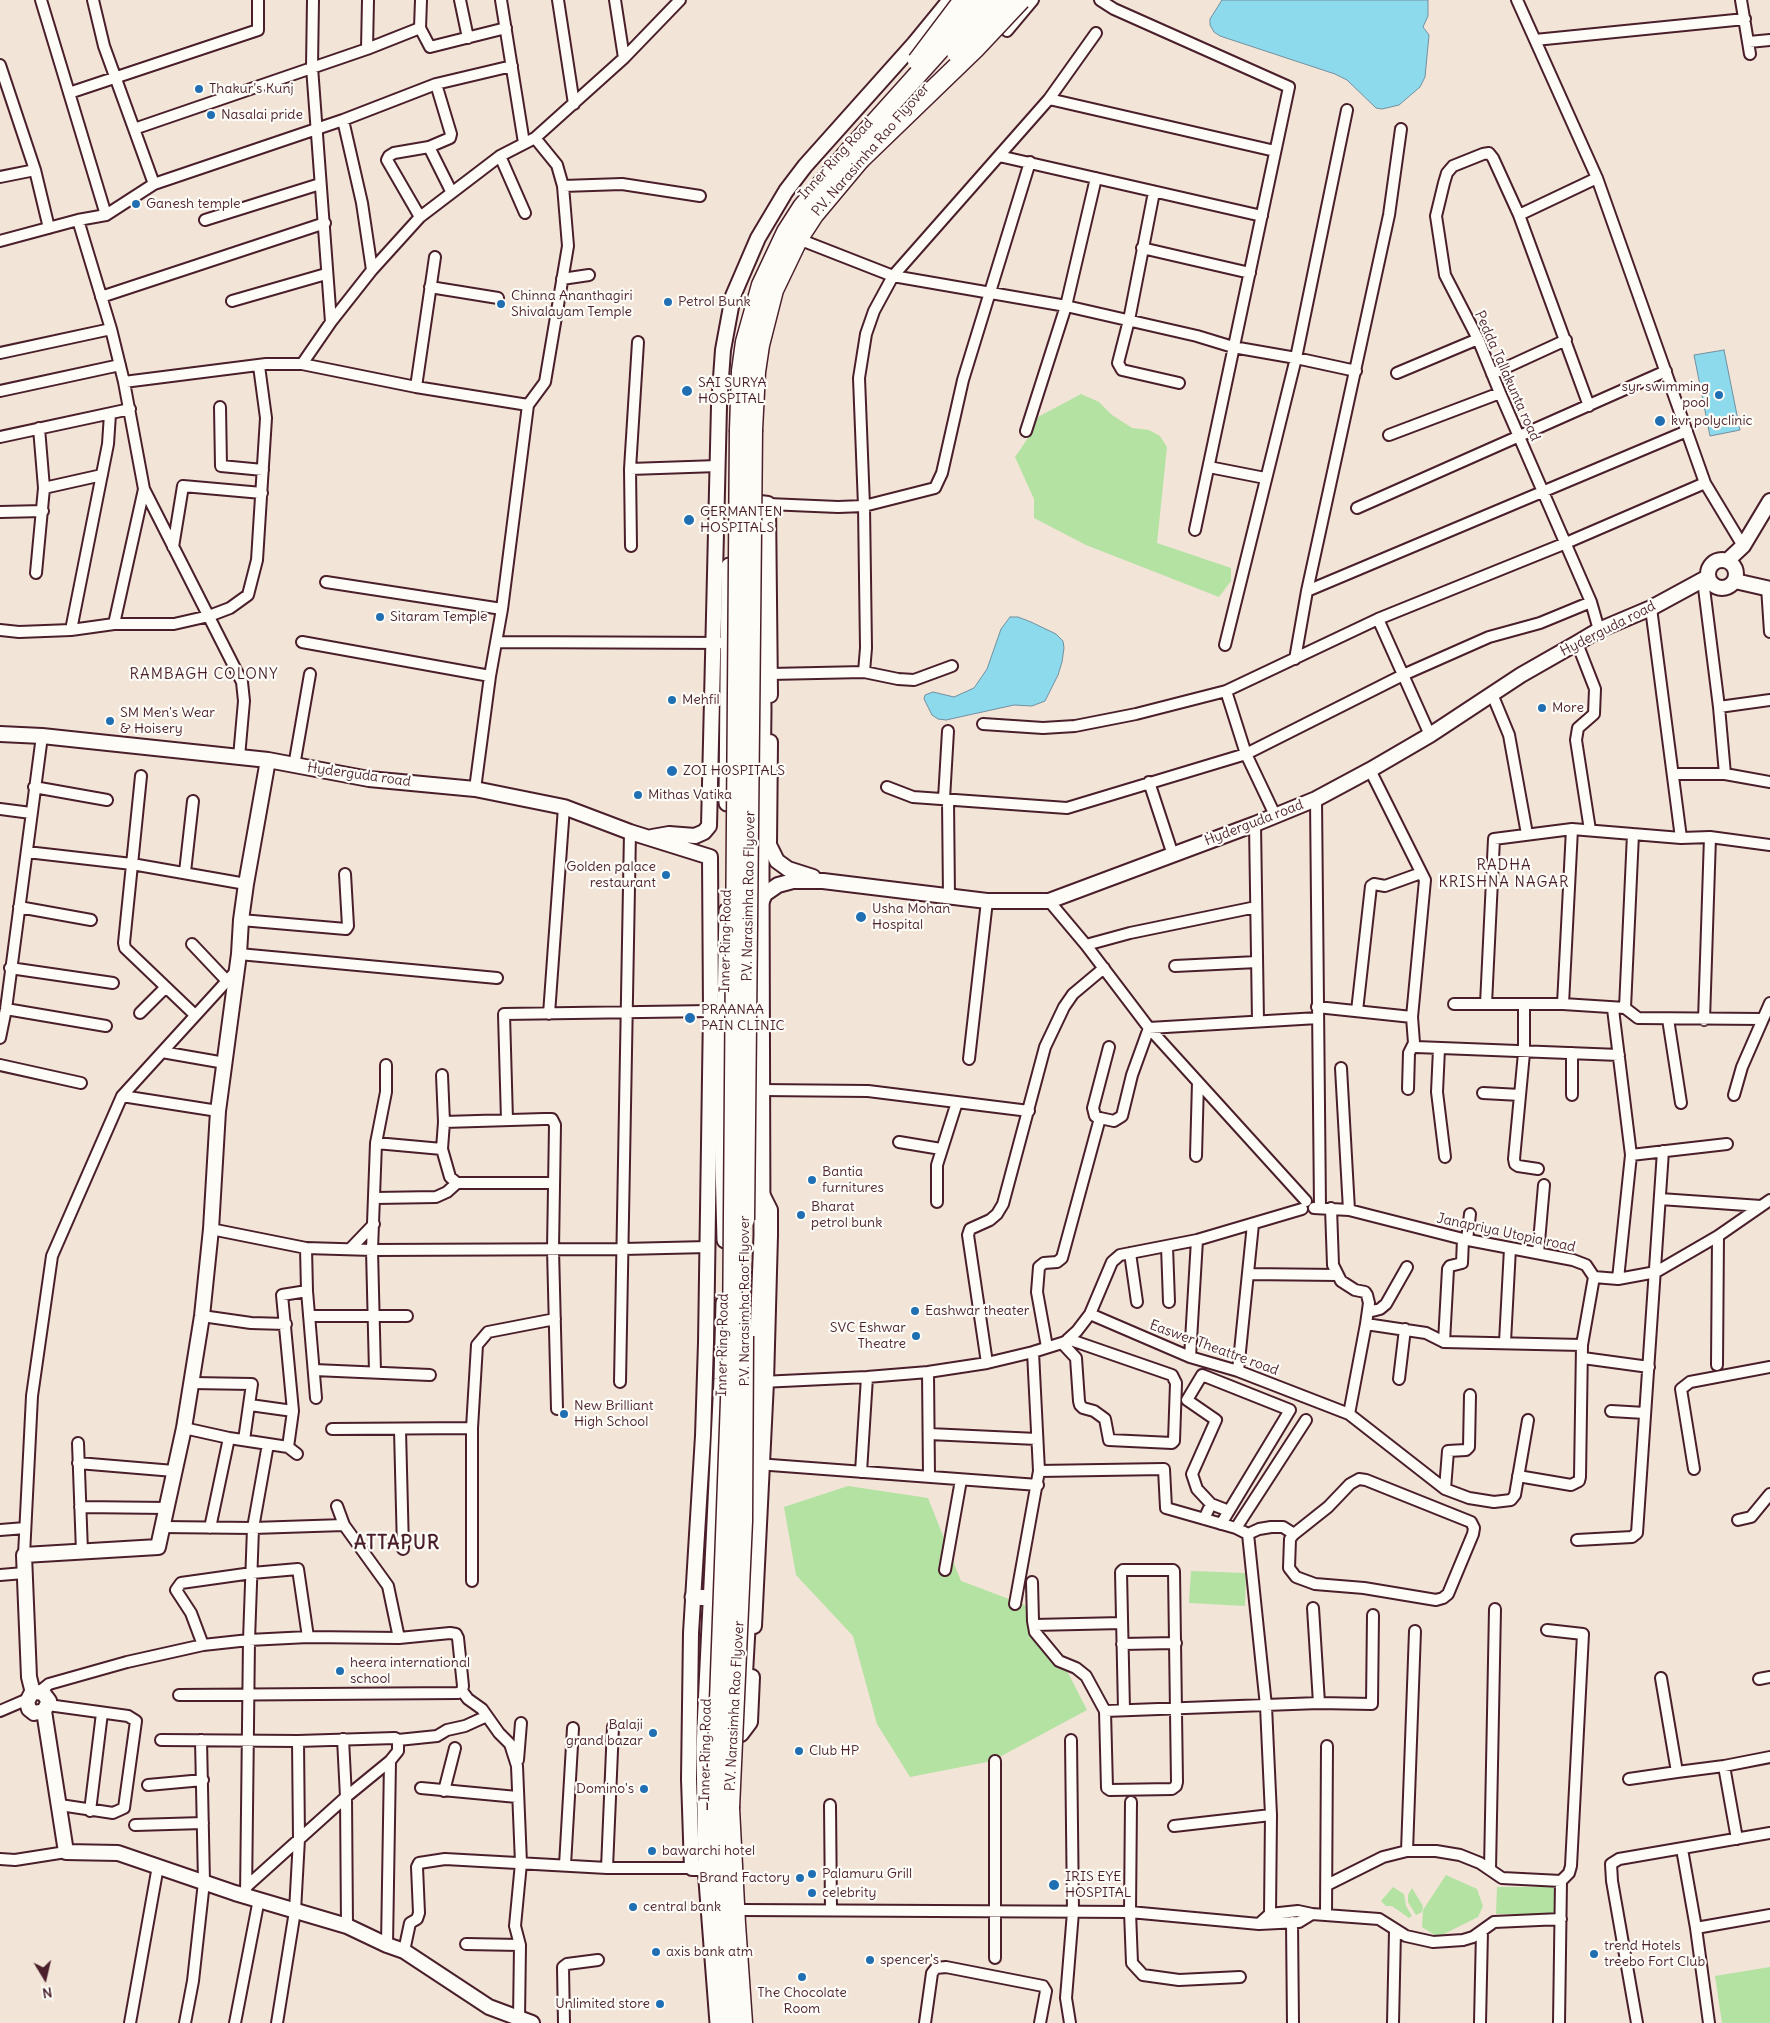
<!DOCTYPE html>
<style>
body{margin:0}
#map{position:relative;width:1770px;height:2023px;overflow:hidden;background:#f2e4d7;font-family:Delius,sans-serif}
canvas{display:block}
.north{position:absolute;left:20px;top:1953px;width:50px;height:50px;-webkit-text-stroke:4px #fdfcf7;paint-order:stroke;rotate:171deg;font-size:14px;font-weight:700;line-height:20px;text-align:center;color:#4a1f2b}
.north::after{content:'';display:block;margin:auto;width:18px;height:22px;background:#4a1f2b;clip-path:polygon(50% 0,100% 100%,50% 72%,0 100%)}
</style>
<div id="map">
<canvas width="1770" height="2023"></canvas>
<div class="north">N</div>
</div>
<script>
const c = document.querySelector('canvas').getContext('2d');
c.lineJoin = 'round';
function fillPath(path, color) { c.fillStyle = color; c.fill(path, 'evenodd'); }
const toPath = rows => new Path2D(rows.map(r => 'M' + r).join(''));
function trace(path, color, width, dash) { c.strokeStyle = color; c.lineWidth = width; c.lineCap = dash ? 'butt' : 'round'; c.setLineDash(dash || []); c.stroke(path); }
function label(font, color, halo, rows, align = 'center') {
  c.font = font + ' Delius,sans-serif'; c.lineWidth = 4.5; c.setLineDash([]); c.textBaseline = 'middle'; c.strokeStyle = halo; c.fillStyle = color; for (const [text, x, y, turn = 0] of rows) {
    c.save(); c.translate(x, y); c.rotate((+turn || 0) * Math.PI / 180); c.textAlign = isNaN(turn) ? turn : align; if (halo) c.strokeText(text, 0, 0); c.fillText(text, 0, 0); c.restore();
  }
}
const green = toPath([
 [1081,394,1099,402,1112,415,1132,428,1149,430,1160,436,1167,447,1157,543,1231,568,1231,581,1219,597,1086,545,1034,518,1034,499,1015,457,1028,438,1038,417],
 [848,1486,928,1498,961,1581,1025,1605,1062,1661,1087,1710,992,1761,910,1777,877,1724,853,1636,796,1575,784,1507],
 [1191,1571,1246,1573,1245,1606,1189,1603],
 [1446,1875,1477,1889,1483,1906,1478,1917,1438,1937,1422,1927,1423,1910],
 [1393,1887,1404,1894,1406,1906,1412,1916,1409,1918,1392,1906,1386,1906,1381,1901],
 [1497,1887,1554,1887,1554,1914,1496,1914],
 [1412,1888,1423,1906,1422,1912,1416,1915,1408,1902,1408,1895],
 [1770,1967,1770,2023,1722,2023,1715,1976]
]);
const water = toPath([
 [1222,0,1428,0,1428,16,1423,27,1429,35,1425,77,1420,87,1399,105,1382,109,1376,108,1347,80,1335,74,1220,36,1214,32,1210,25,1210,19,1222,0],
 [1724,350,1740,430,1710,436,1694,355,1724,350],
 [1010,617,1018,617,1031,622,1056,634,1063,641,1064,648,1062,662,1058,675,1045,701,1032,706,1014,705,946,720,938,719,932,715,924,699,925,695,933,692,954,697,974,688,987,669,1001,629,1010,617]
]);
const street = toPath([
 [41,0,106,215],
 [93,0,104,46,154,184],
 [313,0,312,67,331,322],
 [421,0,420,28,430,47,506,28],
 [460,0,468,38],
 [501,0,524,143],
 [558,0,574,104],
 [615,0,624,58],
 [1100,0,1114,9,1289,87,1195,530],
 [1517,0,1597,178,1705,483,1743,546],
 [1741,0,1750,54],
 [1007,31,1033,0],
 [1535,40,1745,19],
 [1749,42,1770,40],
 [367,49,368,0],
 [0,65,35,170,49,228],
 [69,93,258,30,258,0],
 [1049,99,1275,151],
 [343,120,362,203,372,270],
 [134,129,367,49,420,28],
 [429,147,451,191],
 [500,156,525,213],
 [999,156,1262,216],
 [0,177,35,170],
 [563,186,622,184,700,196],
 [1154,192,1129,320,1118,363,1122,370,1179,383],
 [1519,215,1597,178],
 [420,217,387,160,389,156,394,153,429,147,450,138,451,134,436,84],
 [78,220,111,329,124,382,144,489,242,682,244,701,239,757],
 [205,220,320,184],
 [801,240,893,276,1066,306,1197,336,1233,347,1296,358,1356,371],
 [0,241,78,220,106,215,154,184,343,120,436,84,512,66],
 [1142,248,1250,273],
 [562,279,589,275],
 [430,287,498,298],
 [101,297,325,223],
 [232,301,326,274],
 [638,342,630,469,718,466],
 [0,353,111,329],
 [302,364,331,322,372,270,420,217,500,156,535,138,624,58,680,0],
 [1397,373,1478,339],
 [1492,374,1566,340],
 [124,382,266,364,302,364,416,387,528,405,545,382,568,246,563,186,557,165,535,138],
 [416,387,435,257],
 [0,391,120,365],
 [1589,406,1519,215,1493,158,1489,153,1483,154,1453,166,1447,173,1444,183,1436,216,1445,275,1478,339,1500,393,1591,602,1599,630],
 [220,407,221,466,263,470],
 [1026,431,1066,306,1096,178],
 [1389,435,1500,393],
 [0,437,130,409],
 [1209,467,1265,478],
 [630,469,631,546],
 [44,488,102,475],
 [768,504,838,507,864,506,935,488,942,473,963,380,1030,162],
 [1357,508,1666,371],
 [0,512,43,511],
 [173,547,183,486,262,493],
 [36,573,44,488,39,428],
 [1703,580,1719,707,1725,774],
 [326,582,502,609],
 [1767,587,1770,632],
 [1307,591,1687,431],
 [1651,608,1681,838],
 [1378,619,1430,735],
 [114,624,144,489],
 [0,630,19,632,71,630,114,624,174,624,209,616,230,608,248,595,257,560,266,418,259,366],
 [71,630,108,444,110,414],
 [302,642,490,676],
 [496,642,728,643],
 [1577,643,1595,689,1594,714,1578,728,1576,740,1590,830],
 [1225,645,1296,358,1347,110],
 [1295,659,1307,591,1389,215,1401,129],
 [864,672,866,648,864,506,859,378,866,334,874,311,893,276,1049,99,1096,33],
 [770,674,864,672,898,679,914,680,952,666],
 [1226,691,1246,754,1275,815],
 [1492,694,1509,735,1527,834],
 [1719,707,1770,700],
 [983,724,1043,728,1075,726,1136,714,1226,691,1378,619,1566,543,1705,483],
 [294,766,310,674],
 [1370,770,1425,880,1412,1017,1414,1043,1416,1047,1619,1055],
 [1673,774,1725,774,1770,782],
 [141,776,124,943,125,948,195,1015],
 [1149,782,1173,855],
 [34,787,107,800],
 [887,787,913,797,1067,808,1246,754,1403,675,1489,637,1540,623,1591,602],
 [475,789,490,676,502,609,528,405],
 [944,799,948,731],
 [1316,799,1320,1208],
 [948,800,949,897],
 [0,809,31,813],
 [1255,824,1258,1021],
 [27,852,132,864,246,884],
 [185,872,193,801],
 [1049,901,1086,945,1149,1028,1306,1201],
 [19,907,91,920],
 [241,920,346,929,348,926,345,874],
 [192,944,227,981],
 [1086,945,1130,933,1256,907],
 [239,954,497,978],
 [1175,966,1257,962],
 [10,968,113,983],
 [1454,1004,1563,1004,1625,1008,1638,1018,1762,1019],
 [1486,1004,1494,839,1572,829,1681,838,1710,837,1770,845],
 [1524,1004,1524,1053,1514,1159,1515,1164,1518,1166,1538,1169],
 [1563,1004,1572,829],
 [1317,1007,1412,1017],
 [1625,1008,1633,834],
 [6,1009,106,1026],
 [1613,1009,1631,1155,1618,1279],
 [1357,1011,1371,886,1374,884,1385,886,1421,873],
 [140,1013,165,988],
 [549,1014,564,807],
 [1668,1019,1681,1103],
 [1704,1020,1710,837],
 [0,1038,6,1009,42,736],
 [1439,1049,1437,1092,1445,1157],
 [162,1052,225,1063],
 [969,1059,987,901],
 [0,1065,81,1083],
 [1341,1068,1349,1210],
 [1408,1089,1409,1053,1414,1043],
 [761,1090,868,1091,1029,1111],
 [1483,1093,1520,1095],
 [1572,1095,1572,1053],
 [1734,1095,1742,1067,1770,1003],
 [122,1096,218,1111],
 [1100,1118,1095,1116,1093,1108,1109,1047],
 [507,1120,504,1014,711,1011],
 [444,1122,544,1119,552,1119,555,1125,553,1249,557,1409],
 [899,1142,941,1149],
 [376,1143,442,1149,450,1177,457,1183,554,1183],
 [442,1149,444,1122,442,1075],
 [1631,1155,1727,1144],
 [1196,1156,1198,1082],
 [375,1198,436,1197,447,1192,457,1183],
 [1660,1199,1761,1206],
 [937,1202,937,1165,957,1102],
 [1314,1208,1349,1210,1463,1239,1573,1260,1586,1265,1594,1277,1618,1279,1656,1272,1718,1236,1770,1200],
 [1331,1208,1333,1265,1341,1281,1355,1290,1365,1292,1367,1295,1369,1303,1366,1324],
 [211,1229,306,1248,372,1250,623,1249,708,1247],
 [1467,1240,1470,1214],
 [1167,1246,1169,1302],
 [351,1248,374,1224],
 [1130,1253,1137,1302],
 [1538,1253,1544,1185],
 [1248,1274,1338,1275],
 [307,1291,316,1398],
 [1368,1312,1380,1309,1386,1304,1407,1267],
 [1090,1314,1112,1262,1120,1255,1197,1240,1302,1209],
 [202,1316,251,1323,286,1324],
 [309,1316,407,1316],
 [1444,1342,1448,1269,1450,1266,1462,1263,1463,1239],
 [1505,1342,1510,1248],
 [1062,1343,1076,1358,1079,1401,1080,1405,1083,1408,1094,1411,1105,1419,1109,1440,1172,1443,1174,1441,1176,1383,1172,1375,1068,1339],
 [1047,1347,1037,1292,1039,1267,1044,1263,1057,1262,1062,1258,1100,1118,1114,1121,1122,1116,1132,1075,1149,1028,1318,1018],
 [1190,1357,1197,1240],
 [1583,1358,1649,1367],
 [987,1363,968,1235,970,1229,990,1220,997,1214,1003,1204,1045,1047,1064,1007,1073,994,1104,968],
 [1717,1365,1718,1236],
 [314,1370,430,1375],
 [1238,1371,1253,1224],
 [375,1372,372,1250,376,1143,386,1092,386,1065],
 [928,1372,929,1477],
 [1399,1379,1405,1329],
 [620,1382,630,832],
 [761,1382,867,1377,928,1372,987,1363,1033,1352,1065,1342,1077,1331,1090,1314,1190,1357,1238,1371,1349,1414,1445,1489,1469,1498,1494,1502,1511,1500,1515,1495,1528,1420],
 [192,1383,252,1384,244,1440],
 [250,1405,293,1411],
 [1611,1411,1645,1413],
 [1349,1414,1366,1324,1426,1333,1444,1342,1582,1345],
 [184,1428,229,1438,288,1447,297,1454],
 [332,1429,472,1428],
 [400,1430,403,1549],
 [929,1434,1037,1439],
 [78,1443,82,1552],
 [288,1447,293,1411,282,1295,307,1291,306,1248],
 [78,1463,174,1471],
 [757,1464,1038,1485],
 [1694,1469,1681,1389,1690,1382,1770,1367],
 [861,1472,867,1377],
 [1518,1476,1571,1485,1579,1481,1580,1477,1582,1345,1594,1277],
 [1445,1489,1448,1451,1466,1450,1469,1447,1470,1395],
 [1211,1504,1229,1511],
 [337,1506,344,1525,388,1586,399,1638],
 [80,1507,167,1508],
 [1204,1519,1211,1504,1197,1489,1192,1474,1216,1420,1187,1400,1202,1375,1290,1410,1221,1524],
 [1738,1520,1751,1517,1770,1494],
 [162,1527,253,1528,344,1525],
 [210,1528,229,1438],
 [1236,1528,1306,1420],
 [0,1530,25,1528],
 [1248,1534,1259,1529,1271,1527,1283,1527,1294,1534,1290,1539,1289,1568,1296,1577,1315,1584,1364,1588,1436,1600,1443,1598,1448,1594,1473,1534,1474,1528,1471,1522,1366,1480,1359,1479,1350,1484,1328,1507,1294,1534],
 [1577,1540,1632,1537,1637,1533,1663,1151],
 [24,1555,32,1396,52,1256,122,1096,236,971],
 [945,1570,961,1480],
 [0,1575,24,1573],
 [472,1581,472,1428,477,1345,488,1332,555,1319],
 [1032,1582,1033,1621,1035,1632,1059,1661,1076,1668,1086,1676,1105,1711,1107,1788,1110,1790,1172,1789,1176,1786,1177,1782,1174,1571,1173,1570,1123,1570,1121,1572,1124,1710],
 [1015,1604,1039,1471,1033,1352],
 [1313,1608,1319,1703],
 [1034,1625,1122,1623],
 [1547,1630,1583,1634,1571,1866,1569,1873,1561,1881,1559,2023],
 [1122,1644,1176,1643],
 [203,1645,191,1613,176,1590,181,1583,252,1573,298,1569,308,1637],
 [1661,1678,1677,1772,1724,1766,1770,1757],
 [1759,1679,1770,1677],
 [39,1692,49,1684,127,1662,203,1645,249,1640,308,1637,399,1638,450,1633,456,1634,458,1638,463,1686,462,1691,468,1699,482,1709,499,1733,510,1744,517,1766,521,1863,515,1926,520,1945,519,2019],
 [179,1695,458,1693,462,1691],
 [48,1705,128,1716,136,1721,124,1808,113,1813,60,1805],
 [0,1711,28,1699],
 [1105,1711,1319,1703,1372,1704,1373,1615],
 [343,1739,346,1797,347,1926],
 [161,1740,298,1741,395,1738,398,1740,398,1751,390,1761,346,1797,246,1887],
 [398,1740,437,1736,447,1730,465,1726,487,1716],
 [518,1760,521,1723],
 [995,1761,995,1958],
 [1724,1766,1737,1839],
 [1629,1779,1677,1772],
 [148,1785,203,1780],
 [421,1788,517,1797],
 [444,1791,455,1748],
 [1131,1802,1130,1912,1132,1963,1143,1975,1179,1980,1240,1977],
 [830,1805,831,1910],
 [90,1811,102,1713],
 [135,1825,203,1823],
 [1174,1826,1271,1815],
 [1682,1849,1696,1928,1709,2023],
 [1407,1851,1415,1631],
 [0,1859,15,1860,66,1852],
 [565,1865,573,1728],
 [607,1868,613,1727],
 [1490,1869,1495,1609],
 [1327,1885,1383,1857,1407,1851,1436,1851,1460,1855,1480,1863,1502,1878,1561,1881],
 [246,1896,249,1640,253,1528,268,1444],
 [742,1910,1130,1912,1259,1924,1270,1914,1271,1815,1266,1706,1248,1534,1236,1528,1166,1508,1164,1469,1039,1471],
 [1312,1914,1379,1919,1406,1936,1433,1942,1463,1940,1473,1937,1494,1922,1561,1919],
 [1326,1915,1327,1746],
 [1292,1922,1293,2023],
 [1259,1924,1299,1922,1312,1914,1298,1911,1270,1914],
 [1696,1928,1770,1915],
 [466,1944,520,1945],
 [387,1945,390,1761],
 [404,1951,410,1923,417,1919,419,1913,417,1867,419,1863,445,1859,607,1868,692,1868],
 [130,2023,158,1866],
 [185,2023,193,1981,204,1882,201,1740],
 [235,2023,259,1899],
 [277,2023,295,1911,299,1839,298,1741],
 [564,2023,563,1967,567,1964,598,1960],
 [925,2023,932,1973,936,1968,946,1967,1043,1986,1046,1991,1040,2023],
 [1070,2023,1066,1998,1073,1912,1071,1740],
 [1393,2023,1395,1931],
 [1480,2023,1482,1931],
 [1637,2023,1612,1881,1611,1864,1619,1859,1770,1833]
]);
const secondary = toPath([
 [760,503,768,504,770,695],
 '1708 574a14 14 0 1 1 28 0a14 14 0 1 1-28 0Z',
 [1727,561,1743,546,1770,501],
 [1735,581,1770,589],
 [0,734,42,736,268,760,369,779,475,789,564,807,630,832,710,857,711,1011,706,1343,703,1436,691,1633,689,1779,692,1868,706,1868],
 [770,742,769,845,777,861,788,869,813,877],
 [652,837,669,834,695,836,704,832,709,826,719,406,723,350,733,296,758,238,786,191,805,166,914,44,950,0],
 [761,903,765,894,778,885,793,881,823,881,987,901,1049,901,1255,824,1316,799,1370,770,1430,735,1521,675,1577,643,1599,630,1651,608,1708,577],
 [754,1626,766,1382,770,1235,770,1210,762,1194],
 [33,1693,29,1677,24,1555,158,1547,184,1428,202,1316,211,1229,218,1111,239,954,241,920,246,884,268,760],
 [44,1711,34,1713,29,1709,27,1702,31,1694,36,1692,43,1693,49,1701,44,1711,66,1852,118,1853,235,1893,347,1926,387,1945,404,1951,489,2007,532,2023],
 [741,1734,750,1722,752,1677]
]);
const primary = toPath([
 [727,803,729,566],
 [725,1240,721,1087,725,1010,727,911],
 [751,1513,762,1235,761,867,763,710,760,529],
 [693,1597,711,1598],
 [742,1718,748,1611],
 [718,2023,706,1868,704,1748,722,1379,724,1303]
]);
const highway = toPath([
 [739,430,741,371,745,342,761,285,786,232,802,207,849,151],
 [753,430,756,372,760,345,774,290,799,238,814,215,860,160],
 [730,1808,736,1924,743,2023],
 [717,1810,720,1927,729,2023]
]);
const highwayBridge = toPath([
 [956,53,1001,0],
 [917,61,963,0],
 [849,151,955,33,982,0],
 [860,160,975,49,1021,0],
 [745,1220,753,430],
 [730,1808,743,1521,744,1336],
 [717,1810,717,1755,732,1345,739,430]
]);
const markers = [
 [199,89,5,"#1f6fb2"],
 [211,115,5,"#1f6fb2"],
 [136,204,5,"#1f6fb2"],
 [668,302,5,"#1f6fb2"],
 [501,304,5,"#1f6fb2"],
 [687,391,6,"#1f6fb2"],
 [1719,395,5,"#1f6fb2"],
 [1660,421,6,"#1f6fb2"],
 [689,520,6,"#1f6fb2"],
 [380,617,5,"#1f6fb2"],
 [672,700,5,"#1f6fb2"],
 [1542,708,5,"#1f6fb2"],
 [110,721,5,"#1f6fb2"],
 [672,771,6,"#1f6fb2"],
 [638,795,5,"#1f6fb2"],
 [666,875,5,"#1f6fb2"],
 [861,917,6,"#1f6fb2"],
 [690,1018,6,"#1f6fb2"],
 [812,1180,5,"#1f6fb2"],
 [801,1215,5,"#1f6fb2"],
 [915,1311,5,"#1f6fb2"],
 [916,1336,5,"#1f6fb2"],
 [564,1414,5,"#1f6fb2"],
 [340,1671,5,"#1f6fb2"],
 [653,1733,5,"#1f6fb2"],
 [799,1751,5,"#1f6fb2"],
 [644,1789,5,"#1f6fb2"],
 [652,1851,5,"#1f6fb2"],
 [812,1874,5,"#1f6fb2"],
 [800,1878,5,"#1f6fb2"],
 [1054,1885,6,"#1f6fb2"],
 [812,1893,5,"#1f6fb2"],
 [633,1907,5,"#1f6fb2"],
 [656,1952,5,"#1f6fb2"],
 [1594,1954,5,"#1f6fb2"],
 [870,1960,5,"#1f6fb2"],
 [802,1977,5,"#1f6fb2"],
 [660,2004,5,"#1f6fb2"]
];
const poiNames = [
 ["Thakur's Kunj",209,89],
 ["Nasalai pride",221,115],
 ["Ganesh temple",146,204],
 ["Chinna Ananthagiri",511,296],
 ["Shivalayam Temple",511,312],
 ["Petrol Bunk",678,302],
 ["SAI SURYA",698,383],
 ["HOSPITAL",698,399],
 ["syr swimming",1709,387,"right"],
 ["pool",1709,403,"right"],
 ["kvr polyclinic",1671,421],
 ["GERMANTEN",700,512],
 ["HOSPITALS",700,528],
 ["Sitaram Temple",390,617],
 ["Mehfil",682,700],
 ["More",1552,708],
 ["SM Men's Wear",120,713],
 ["& Hoisery",120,729],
 ["ZOI HOSPITALS",683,771],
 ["Mithas Vatika",648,795],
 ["Golden palace",656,867,"right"],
 ["restaurant",656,883,"right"],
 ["Usha Mohan",872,909],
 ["Hospital",872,925],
 ["PRAANAA",701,1010],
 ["PAIN CLINIC",701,1026],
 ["Bantia",822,1172],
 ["furnitures",822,1188],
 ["Bharat",811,1207],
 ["petrol bunk",811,1223],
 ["Eashwar theater",925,1311],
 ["SVC Eshwar",906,1328,"right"],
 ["Theatre",906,1344,"right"],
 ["New Brilliant",574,1406],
 ["High School",574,1422],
 ["heera international",350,1663],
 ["school",350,1679],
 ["Balaji",643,1725,"right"],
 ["grand bazar",643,1741,"right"],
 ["Club HP",809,1751],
 ["Domino's",634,1789,"right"],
 ["bawarchi hotel",662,1851],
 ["Palamuru Grill",822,1874],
 ["IRIS EYE",1065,1877],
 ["HOSPITAL",1065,1893],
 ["Brand Factory",790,1878,"right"],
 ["celebrity",822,1893],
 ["central bank",643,1907],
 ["trend Hotels",1604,1946],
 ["treebo Fort Club",1604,1962],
 ["axis bank atm",666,1952],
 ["spencer's",880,1960],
 ["The Chocolate",802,1993,"center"],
 ["Room",802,2009,"center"],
 ["Unlimited store",650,2004,"right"]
];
const streetNames = [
 ["P.V. Narasimha Rao Flyover",871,150,-49],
 ["Inner Ring Road",836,159,-48],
 ["Pedda Tallakunta road",1507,376,66],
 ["Hyderguda road",1608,629,-27],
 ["Hyderguda road",359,775,8],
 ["Hyderguda road",1254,823,-21],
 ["P.V. Narasimha Rao Flyover",749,896,-89],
 ["Inner Ring Road",726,941,-89],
 ["Janapriya Utopia road",1506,1233,12],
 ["P.V. Narasimha Rao Flyover",745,1301,-90],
 ["Inner Ring Road",723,1345,-89],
 ["Easwer Theattre road",1214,1348,20],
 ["P.V. Narasimha Rao Flyover",735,1706,-87],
 ["Inner Ring Road",706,1750,-89]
];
const neighbourhoodNames = [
 ["RAMBAGH COLONY",204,675],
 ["RADHA",1504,866],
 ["KRISHNA NAGAR",1504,883]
];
const districtNames = [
 ["ATTAPUR",397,1544]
];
fillPath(green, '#b3e2a2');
fillPath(water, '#8ddaed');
trace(water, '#728f9f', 1);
trace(street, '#4a1f2b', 14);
trace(secondary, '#4a1f2b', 18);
trace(primary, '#4a1f2b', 19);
trace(highway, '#4a1f2b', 21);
trace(street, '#fdfcf7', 10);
trace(secondary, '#fdfcf7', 14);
trace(primary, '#fdfcf7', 15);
trace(highway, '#fdfcf7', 18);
trace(highwayBridge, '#4a1f2b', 21, []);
trace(highwayBridge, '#fdfcf7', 18);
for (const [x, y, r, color] of markers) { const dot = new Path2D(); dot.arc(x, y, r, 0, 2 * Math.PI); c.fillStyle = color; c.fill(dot); trace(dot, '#fdfcf7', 2); }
label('14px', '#4a1f2b', '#fdfcf7', poiNames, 'left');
label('14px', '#4a1f2b', '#fdfcf7', streetNames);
c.letterSpacing = '1px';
label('15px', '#4a1f2b', '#fdfcf7', neighbourhoodNames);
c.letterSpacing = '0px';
c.letterSpacing = '1px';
label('bold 19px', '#4a1f2b', '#fdfcf7', districtNames);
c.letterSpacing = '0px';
</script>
